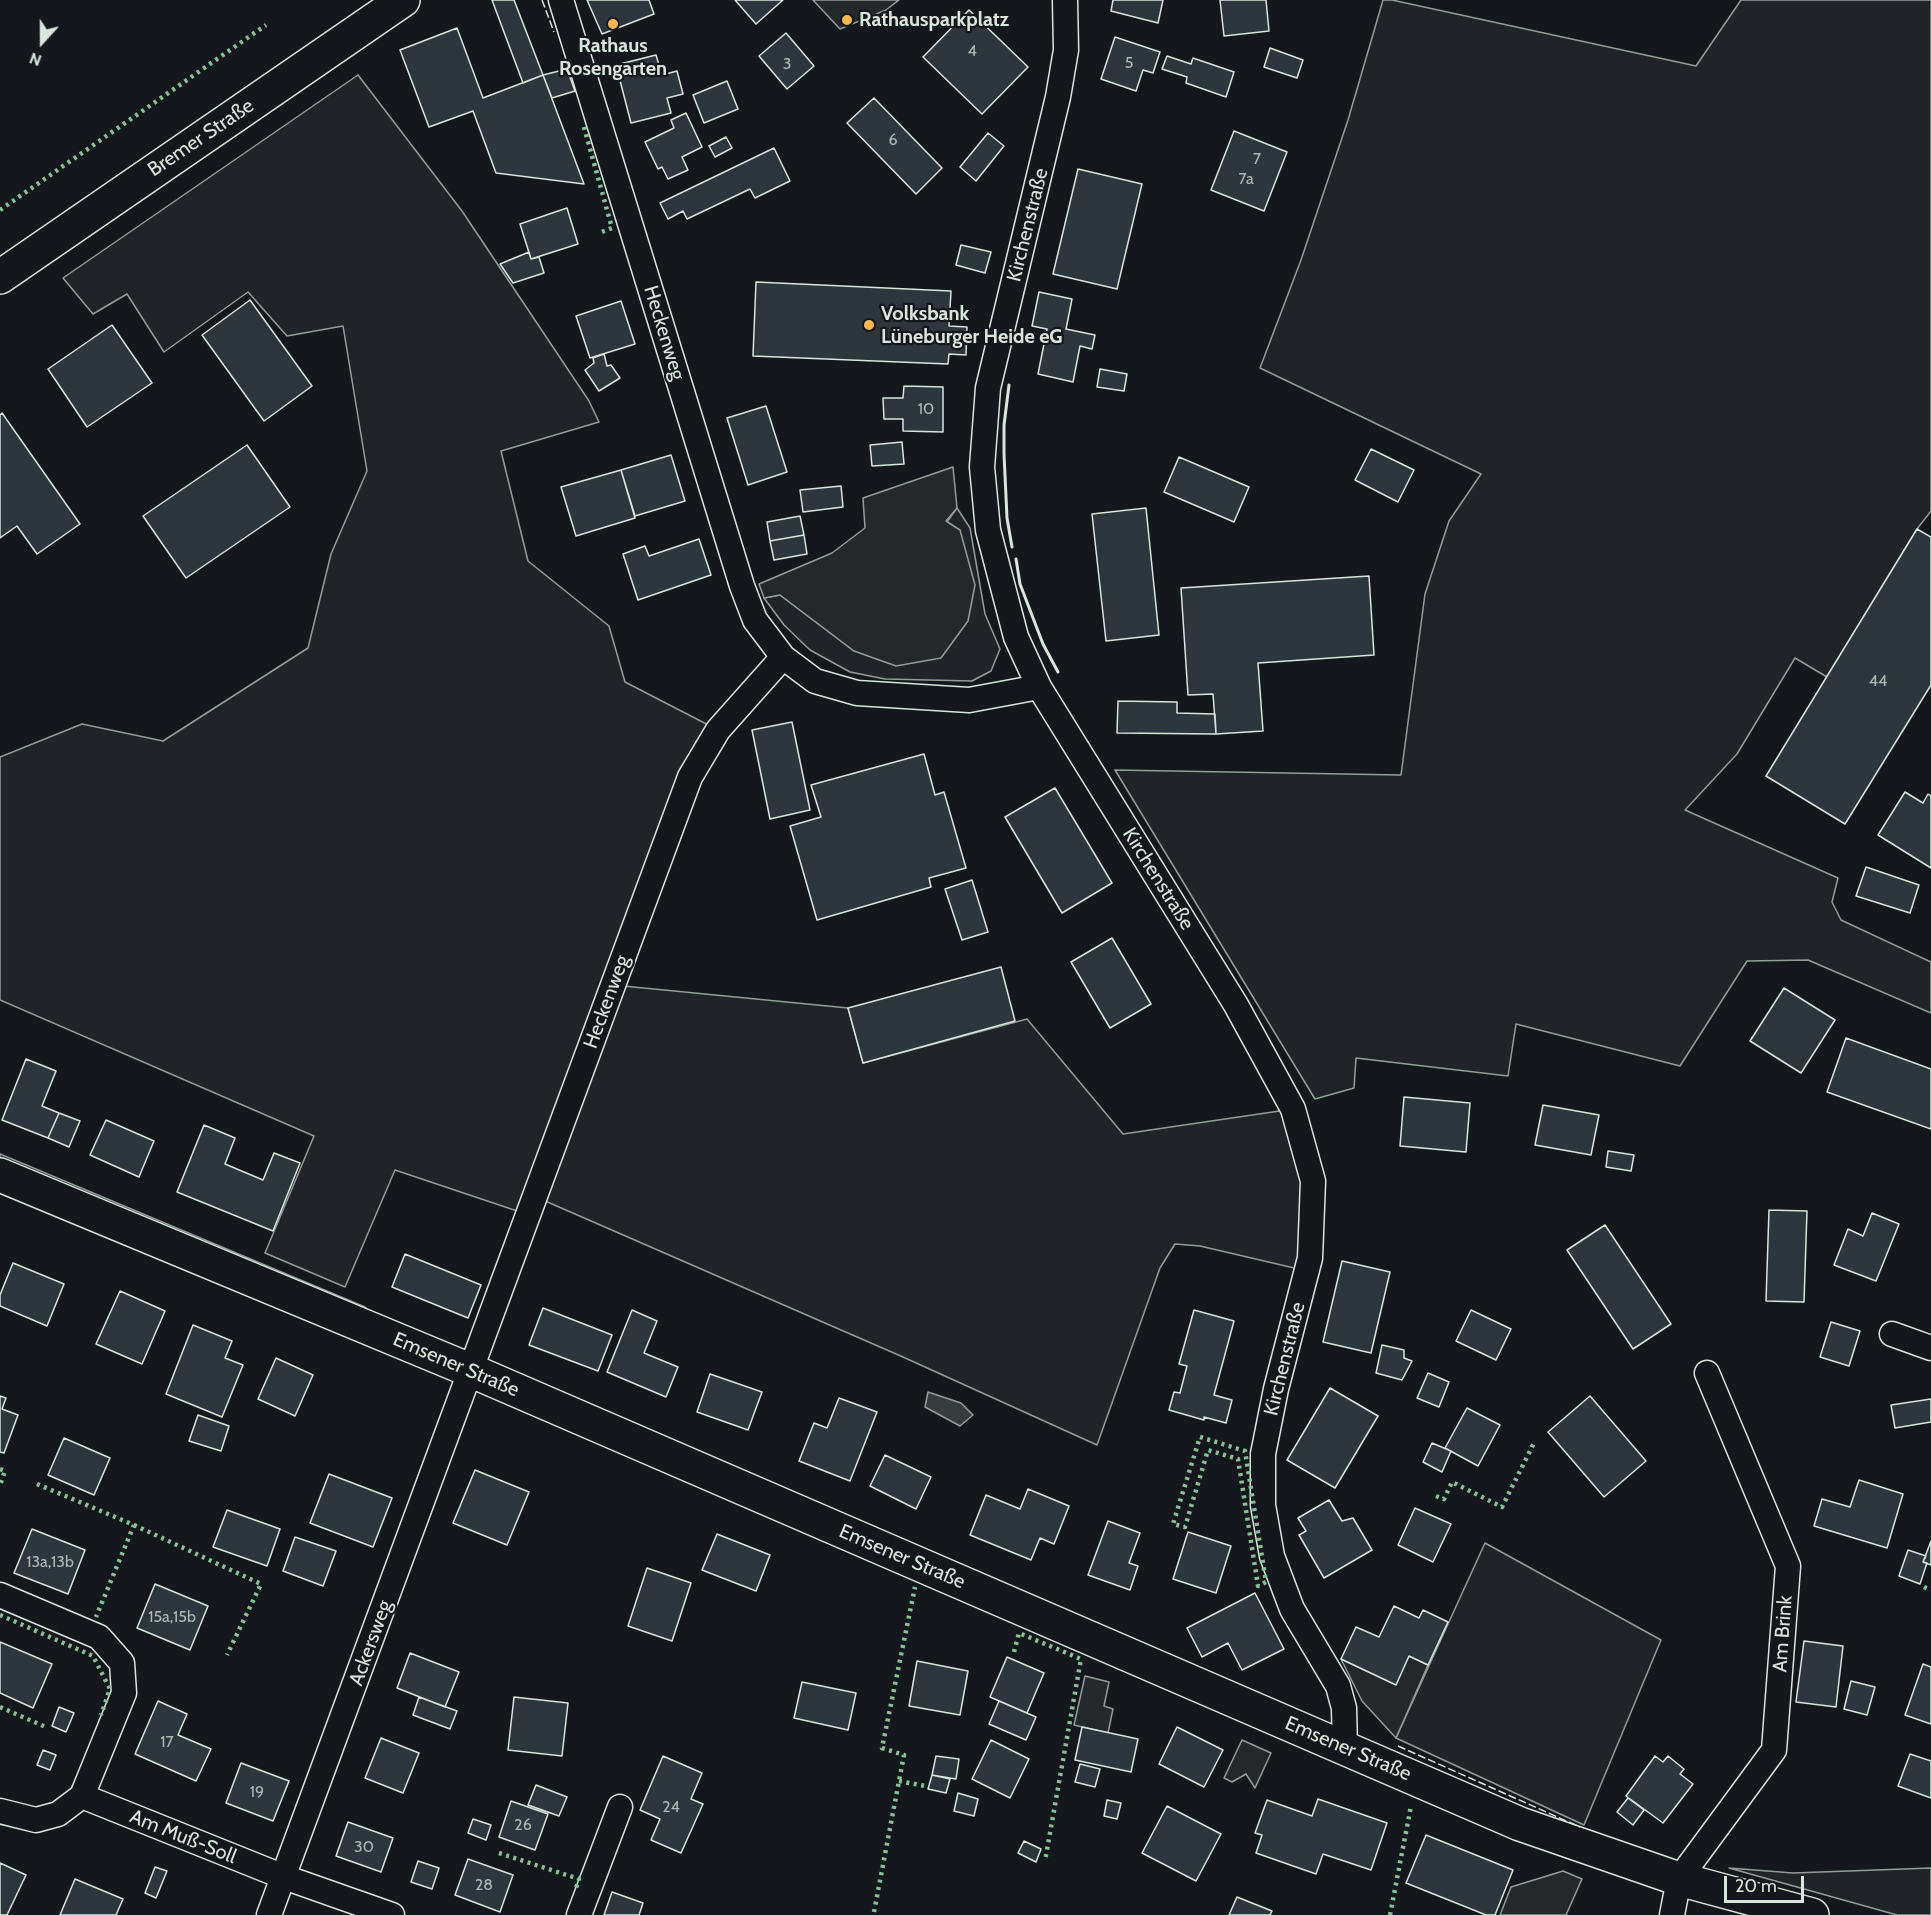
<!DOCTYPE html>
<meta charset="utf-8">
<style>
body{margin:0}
#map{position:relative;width:1931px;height:1915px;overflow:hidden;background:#14181c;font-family:Cabin,sans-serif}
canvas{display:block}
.north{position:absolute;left:12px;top:12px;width:60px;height:60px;-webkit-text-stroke:4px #14181c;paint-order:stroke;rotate:201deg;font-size:16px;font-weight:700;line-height:24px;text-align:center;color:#d8e6dc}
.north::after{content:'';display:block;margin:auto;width:21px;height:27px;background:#d8e6dc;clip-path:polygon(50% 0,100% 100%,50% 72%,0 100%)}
.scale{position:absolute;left:1724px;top:1876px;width:80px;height:27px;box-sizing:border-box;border:3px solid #d8e6dc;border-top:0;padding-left:8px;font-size:18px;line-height:21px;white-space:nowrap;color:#d8e6dc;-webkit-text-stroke:4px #14181c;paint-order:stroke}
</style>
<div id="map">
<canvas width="1931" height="1915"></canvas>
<div class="north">N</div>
<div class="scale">20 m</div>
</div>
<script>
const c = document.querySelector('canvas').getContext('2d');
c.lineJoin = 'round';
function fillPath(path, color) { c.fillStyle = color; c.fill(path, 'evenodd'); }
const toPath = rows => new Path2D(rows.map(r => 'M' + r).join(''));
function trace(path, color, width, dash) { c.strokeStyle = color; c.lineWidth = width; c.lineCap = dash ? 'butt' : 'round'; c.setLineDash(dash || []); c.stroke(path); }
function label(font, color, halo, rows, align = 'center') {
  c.font = font + ' Cabin,sans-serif'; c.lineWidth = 4.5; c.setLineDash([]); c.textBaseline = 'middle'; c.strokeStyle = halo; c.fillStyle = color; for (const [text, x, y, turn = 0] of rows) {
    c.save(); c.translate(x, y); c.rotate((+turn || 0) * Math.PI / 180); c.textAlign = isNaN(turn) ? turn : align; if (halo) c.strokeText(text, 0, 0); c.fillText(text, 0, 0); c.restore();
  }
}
const green = toPath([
 [1383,0,1392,0,1696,66,1741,0,1931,0,1931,511,1917,529,1827,677,1795,658,1737,754,1685,810,1838,878,1832,902,1841,920,1931,962,1931,1013,1808,960,1747,961,1680,1066,1516,1024,1508,1076,1356,1058,1354,1088,1315,1099,1115,770,1401,775,1425,594,1449,521,1481,474,1260,368,1301,260,1348,120,1383,0],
 [358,75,462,211,589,401,599,422,501,451,528,561,609,626,625,682,718,730,613,985,848,1008,863,1063,1027,1019,1123,1134,1293,1109,1313,1181,1307,1271,1200,1246,1175,1244,1160,1268,1097,1445,903,1357,536,1197,529,1215,395,1170,345,1287,265,1253,314,1136,0,1000,0,757,82,724,163,741,308,648,331,554,367,471,343,326,287,336,248,292,164,352,127,294,93,314,63,278,358,75],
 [957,508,970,528,985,614,1000,649,991,671,972,681,885,679,850,672,810,650,784,625,764,598,780,595,854,651,957,508],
 [1485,1543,1661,1640,1584,1825,1396,1738,1485,1543],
 [1729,1868,1793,1873,1931,1868,1931,1915,1897,1915,1729,1868]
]);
const parking = toPath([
 [813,0,899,0,886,10,840,29,813,0],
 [953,467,957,508,946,521,960,530,975,585,968,621,941,658,896,666,854,651,780,595,764,598,759,584,832,553,865,528,863,498,953,467],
 [0,1154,365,1307,380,1325,0,1167,0,1154],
 [1409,1656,1428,1665,1396,1738,1362,1701,1341,1659,1395,1684,1409,1656],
 [1085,1676,1109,1682,1104,1706,1113,1709,1108,1733,1074,1725,1085,1676],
 [1242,1740,1271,1753,1255,1788,1246,1774,1232,1782,1224,1778,1242,1740],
 [1563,1871,1582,1879,1566,1915,1500,1915,1511,1887,1563,1871]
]);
const water = toPath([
 [928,1392,961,1403,973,1415,960,1426,925,1407,928,1392]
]);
const building = toPath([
 [492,0,514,0,543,75,523,83,492,0],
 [587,0,649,0,654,14,602,34,587,0],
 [735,0,783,0,756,24,735,0],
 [1113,0,1163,0,1158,23,1111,11,1113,0],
 [1220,0,1266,0,1269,31,1224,36,1220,0],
 [969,10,1028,67,982,114,923,57,969,10],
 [457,28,483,98,543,75,584,184,496,173,473,111,429,127,400,50,457,28],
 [786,33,814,66,787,89,759,56,786,33],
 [1115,37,1160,52,1153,73,1143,70,1136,91,1101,79,1115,37],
 [1270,48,1303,60,1297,78,1264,67,1270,48],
 [656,55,662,75,677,71,683,94,667,98,671,113,631,123,616,65,656,55],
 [1167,56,1191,64,1193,58,1234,72,1226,97,1186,83,1187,77,1162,69,1167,56],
 [567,69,575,91,552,98,543,75,567,69],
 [727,81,738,109,704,123,693,95,727,81],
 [874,98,942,168,916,194,847,123,874,98],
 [686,113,702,147,682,157,688,170,668,179,662,167,658,169,645,142,674,128,671,120,686,113],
 [1234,131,1287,152,1264,211,1211,190,1234,131],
 [988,133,1004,146,976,181,960,167,988,133],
 [726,137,732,148,715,157,709,146,726,137],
 [774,148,790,181,755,198,750,189,687,219,683,211,668,219,660,203,774,148],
 [1078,169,1142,184,1117,289,1053,274,1078,169],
 [567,208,578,244,531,259,520,224,567,208],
 [961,245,991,252,985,273,956,265,961,245],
 [529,252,531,259,539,257,544,273,513,283,500,264,529,252],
 [756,282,951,291,949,326,967,327,966,355,949,354,948,364,753,356,756,282],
 [1039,292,1072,299,1066,329,1095,335,1092,349,1080,346,1073,382,1038,374,1047,329,1032,326,1039,292],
 [250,300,312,386,264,421,202,335,250,300],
 [621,301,635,344,590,358,576,316,621,301],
 [112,325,152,383,87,427,48,369,112,325],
 [604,354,607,366,611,365,620,378,599,391,585,370,594,363,593,358,604,354],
 [1100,369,1127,374,1124,391,1097,387,1100,369],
 [904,386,943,387,943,432,903,431,903,419,884,419,883,398,903,398,904,386],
 [766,406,787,472,748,485,727,418,766,406],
 [2,413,80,524,37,554,17,526,0,538,0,415,2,413],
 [902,442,904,464,872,466,870,445,902,442],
 [247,445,290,507,186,578,143,516,247,445],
 [1371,449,1414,470,1398,502,1355,480,1371,449],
 [671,455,685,501,635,516,621,470,671,455],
 [1179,457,1249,487,1234,522,1164,492,1179,457],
 [621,470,635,518,576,536,561,487,621,470],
 [841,486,843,507,803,512,800,490,841,486],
 [1146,508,1159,635,1106,641,1092,514,1146,508],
 [800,516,804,535,770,541,767,522,800,516],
 [1917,529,1931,537,1931,685,1845,824,1766,776,1917,529],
 [804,535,807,554,774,560,770,541,804,535],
 [699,539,711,575,638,600,623,554,645,546,649,556,699,539],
 [1369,576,1374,655,1258,663,1263,731,1216,734,1213,694,1188,695,1181,588,1369,576],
 [1118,701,1177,702,1177,713,1215,714,1216,734,1117,733,1118,701],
 [792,722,810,810,770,819,752,730,792,722],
 [924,754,935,795,944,792,966,868,929,878,931,887,817,920,790,826,821,817,811,785,924,754],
 [1055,788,1112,883,1062,913,1005,817,1055,788],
 [1905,792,1923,803,1928,794,1931,796,1931,868,1878,835,1905,792],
 [1866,867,1919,885,1910,913,1856,896,1866,867],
 [972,880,988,932,962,940,945,889,972,880],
 [1112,938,1151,1004,1110,1028,1071,962,1112,938],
 [1001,967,1015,1021,863,1063,848,1008,1001,967],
 [1784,988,1835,1020,1801,1073,1750,1041,1784,988],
 [1846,1038,1931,1069,1931,1129,1827,1092,1846,1038],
 [26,1059,56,1071,42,1106,59,1113,48,1138,2,1120,26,1059],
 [1404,1097,1470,1103,1466,1152,1400,1146,1404,1097],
 [1543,1105,1599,1115,1591,1155,1535,1145,1543,1105],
 [59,1113,80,1121,69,1147,48,1138,59,1113],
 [106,1120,154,1141,139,1177,90,1155,106,1120],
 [204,1125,235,1138,225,1164,263,1180,274,1153,300,1163,273,1231,177,1192,204,1125],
 [1608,1151,1634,1155,1631,1171,1606,1167,1608,1151],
 [1769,1210,1807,1211,1804,1302,1766,1301,1769,1210],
 [1872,1213,1899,1224,1876,1281,1834,1265,1848,1229,1863,1236,1872,1213],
 [1605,1225,1671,1324,1633,1349,1567,1250,1605,1225],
 [405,1254,481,1285,468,1318,392,1287,405,1254],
 [1342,1261,1390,1272,1371,1353,1323,1342,1342,1261],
 [13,1263,64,1284,47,1326,0,1306,0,1295,13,1263],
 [120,1291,165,1311,142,1364,96,1344,120,1291],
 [543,1308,612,1335,598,1371,529,1345,543,1308],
 [632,1310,657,1321,644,1353,678,1367,666,1397,607,1372,632,1310],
 [1194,1310,1234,1321,1214,1395,1232,1400,1226,1423,1204,1417,1204,1420,1169,1410,1174,1392,1180,1393,1187,1366,1179,1364,1194,1310],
 [1471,1310,1511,1329,1496,1360,1456,1341,1471,1310],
 [1831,1322,1860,1331,1849,1366,1820,1357,1831,1322],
 [193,1325,232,1341,225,1358,243,1365,222,1417,166,1394,193,1325],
 [1382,1345,1404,1350,1404,1358,1412,1361,1402,1380,1376,1373,1382,1345],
 [276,1358,313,1375,295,1416,258,1399,276,1358],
 [1428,1373,1449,1382,1439,1407,1417,1398,1428,1373],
 [710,1374,762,1392,748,1430,697,1412,710,1374],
 [1330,1388,1378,1416,1335,1488,1287,1460,1330,1388],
 [0,1396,6,1398,2,1409,18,1415,4,1453,0,1452,0,1396],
 [1590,1396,1646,1461,1604,1497,1548,1432,1590,1396],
 [839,1398,877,1412,850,1481,799,1461,814,1423,827,1428,839,1398],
 [1931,1399,1931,1422,1895,1428,1891,1405,1931,1399],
 [1467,1408,1500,1425,1478,1466,1445,1448,1467,1408],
 [198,1415,229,1426,221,1451,189,1441,198,1415],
 [64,1438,110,1458,94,1495,48,1475,64,1438],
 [1432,1443,1451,1451,1442,1472,1423,1462,1432,1443],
 [885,1455,931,1477,916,1509,870,1486,885,1455],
 [475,1470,529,1492,507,1545,453,1523,475,1470],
 [329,1474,392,1498,373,1547,310,1523,329,1474],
 [1859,1480,1903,1494,1887,1548,1814,1526,1822,1499,1850,1507,1859,1480],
 [1028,1489,1069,1506,1054,1544,1040,1538,1031,1560,970,1535,986,1495,1020,1509,1028,1489],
 [1329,1500,1342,1521,1353,1518,1372,1550,1324,1578,1299,1535,1306,1531,1298,1518,1329,1500],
 [1415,1508,1451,1524,1433,1562,1398,1545,1415,1508],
 [227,1510,280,1529,267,1566,213,1547,227,1510],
 [1108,1521,1140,1533,1129,1563,1138,1566,1130,1590,1088,1575,1108,1521],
 [32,1529,85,1550,68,1594,14,1573,32,1529],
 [1188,1532,1231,1546,1216,1593,1173,1579,1188,1532],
 [717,1534,770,1555,756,1591,702,1570,717,1534],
 [295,1537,336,1551,323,1586,283,1571,295,1537],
 [1931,1541,1931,1565,1923,1562,1931,1541],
 [1908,1550,1926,1556,1923,1562,1927,1563,1920,1584,1899,1576,1908,1550],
 [647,1568,691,1583,672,1641,628,1626,647,1568],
 [155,1584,208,1606,190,1650,137,1628,155,1584],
 [1255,1593,1284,1649,1242,1670,1228,1643,1202,1657,1187,1628,1255,1593],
 [1394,1606,1419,1618,1423,1610,1448,1622,1428,1665,1409,1656,1396,1685,1341,1659,1356,1627,1379,1637,1394,1606],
 [1804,1641,1843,1646,1836,1707,1796,1702,1804,1641],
 [0,1642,52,1664,33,1708,0,1693,0,1642],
 [410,1653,459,1672,445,1707,397,1688,410,1653],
 [1007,1657,1044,1673,1027,1713,990,1697,1007,1657],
 [917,1661,968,1671,960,1715,909,1706,917,1661],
 [1923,1664,1931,1667,1931,1724,1905,1715,1923,1664],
 [1851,1681,1875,1687,1867,1715,1844,1709,1851,1681],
 [802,1682,856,1693,848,1730,794,1718,802,1682],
 [419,1697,457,1711,450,1729,413,1715,419,1697],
 [514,1697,568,1703,562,1756,508,1750,514,1697],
 [158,1701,187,1714,178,1735,211,1749,196,1781,135,1754,158,1701],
 [999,1701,1036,1717,1026,1740,989,1724,999,1701],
 [59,1707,74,1713,66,1732,52,1726,59,1707],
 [1082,1727,1138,1739,1131,1772,1075,1760,1082,1727],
 [1177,1727,1223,1750,1204,1787,1159,1764,1177,1727],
 [381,1738,419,1753,403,1793,365,1778,381,1738],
 [991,1740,1029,1759,1010,1798,972,1779,991,1740],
 [43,1750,56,1755,50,1770,37,1765,43,1750],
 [1910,1754,1931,1761,1931,1798,1898,1786,1910,1754],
 [663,1756,702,1773,691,1799,703,1804,681,1853,651,1840,660,1819,640,1810,663,1756],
 [936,1756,959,1759,956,1779,932,1775,936,1756],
 [1655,1756,1663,1762,1668,1756,1684,1769,1680,1774,1693,1784,1663,1823,1626,1796,1655,1756],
 [241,1763,289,1781,273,1821,226,1803,241,1763],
 [1080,1764,1100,1769,1095,1787,1075,1782,1080,1764],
 [932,1775,950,1779,946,1793,928,1789,932,1775],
 [536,1785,567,1797,559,1816,528,1805,536,1785],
 [958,1793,978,1799,974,1816,954,1811,958,1793],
 [1628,1798,1644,1810,1633,1825,1617,1812,1628,1798],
 [1318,1799,1387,1823,1371,1870,1323,1854,1316,1874,1256,1853,1262,1835,1255,1833,1267,1800,1312,1816,1318,1799],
 [1107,1800,1121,1803,1117,1819,1104,1816,1107,1800],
 [511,1801,548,1814,535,1850,499,1837,511,1801],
 [1167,1806,1221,1834,1196,1881,1142,1853,1167,1806],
 [473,1819,491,1825,486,1840,468,1833,473,1819],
 [348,1822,393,1838,381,1872,336,1856,348,1822],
 [1426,1835,1513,1870,1495,1915,1486,1915,1406,1883,1426,1835],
 [1024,1841,1041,1849,1036,1862,1018,1853,1024,1841],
 [468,1859,513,1875,500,1912,455,1895,468,1859],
 [418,1861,439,1868,432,1889,411,1882,418,1861],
 [0,1863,26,1875,7,1915,0,1915,0,1863],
 [155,1867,167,1871,156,1898,145,1893,155,1867],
 [75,1879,123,1899,116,1915,60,1915,75,1879],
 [612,1892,643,1903,639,1915,604,1915,612,1892],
 [1237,1897,1272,1911,1270,1915,1229,1915,1237,1897]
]);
const street = toPath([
 [561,0,742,586,755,620,783,657,815,681,857,693,969,700,1039,687],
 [1065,0,1066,50,1058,97,988,388,982,467,988,530,1016,637,1039,687,1236,1005,1293,1109,1313,1181,1310,1258,1276,1389,1263,1454,1263,1505,1272,1556,1292,1609,1338,1686,1344,1708,1345,1748],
 [1892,1334,1931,1348],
 [0,1595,99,1637,122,1663,124,1693,82,1796],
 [0,1811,36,1820,58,1814,82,1796,284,1877,392,1915],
 [269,1915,690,777,718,730,783,657],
 [579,1915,620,1807],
 [1672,1915,1679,1879,1774,1750,1788,1566,1707,1373]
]);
const secondary = toPath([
 [0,277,403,0],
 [0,1175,472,1371,1520,1824,1679,1879,1812,1915]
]);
const hedge = toPath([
 [584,127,612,228,599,233],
 [0,210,266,25],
 [1200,1437,1245,1451,1266,1582,1258,1586,1238,1459,1208,1450,1185,1527,1173,1524,1200,1437],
 [0,1469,5,1471,0,1485],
 [37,1484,134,1525,96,1617],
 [1436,1496,1444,1499,1452,1482,1502,1507,1535,1441],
 [134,1525,261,1584,227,1655],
 [1924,1587,1931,1590],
 [0,1615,93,1656,110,1689,101,1715],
 [1014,1652,1019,1633,1081,1659,1045,1861],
 [0,1707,48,1728],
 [899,1781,925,1786],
 [499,1853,579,1879,575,1891],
 [874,1912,904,1755,882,1748,915,1587],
 [1390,1915,1411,1806]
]);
const fence = toPath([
 [542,0,554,32],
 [1398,1746,1580,1827]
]);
const wall = toPath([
 [1009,385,1004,425,1004,454,1007,518,1012,547],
 [1016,559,1020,584,1043,644,1058,672]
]);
const markers = [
 [847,20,6,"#ffb74d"],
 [613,24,6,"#ffb74d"],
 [869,325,6,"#ffb74d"]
];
const numberNames = [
 ["4",972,51],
 ["5",1129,63],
 ["3",787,64],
 ["6",893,140],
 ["7",1257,159],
 ["7a",1246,179],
 ["10",926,409],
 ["44",1878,681],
 ["13a,13b",50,1562],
 ["15a,15b",172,1617],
 ["17",167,1742],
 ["19",257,1792],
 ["24",671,1807],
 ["26",523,1825],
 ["30",364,1847],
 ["28",484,1885]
];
const poiNames = [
 ["Rathausparkplatz",859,20],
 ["Rathaus",613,46,"center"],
 ["Rosengarten",613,69,"center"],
 ["Volksbank",881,314],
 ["Lüneburger Heide eG",881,337]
];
const streetNames = [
 ["Bremer Straße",201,138,-34],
 ["Kirchenstraße",1028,225,-76],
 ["Heckenweg",664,333,73],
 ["Kirchenstraße",1158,879,58],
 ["Heckenweg",607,1002,-70],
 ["Kirchenstraße",1285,1359,-76],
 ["Emsener Straße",456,1365,23],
 ["Emsener Straße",902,1557,23],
 ["Am Brink",1783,1634,-86],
 ["Ackersweg",371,1643,-70],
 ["Emsener Straße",1348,1749,23],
 ["Am Muß-Soll",183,1837,22]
];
fillPath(green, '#202428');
trace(green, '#939e99', 1.5);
fillPath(parking, '#24282b');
trace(parking, '#939e99', 1.5);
fillPath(water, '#363b3e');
trace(water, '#939e99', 1.5);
fillPath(building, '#2c363c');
trace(building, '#d8e6dc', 1.5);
trace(street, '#d8e6dc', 27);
trace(secondary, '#d8e6dc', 36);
trace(street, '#14181c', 24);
trace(secondary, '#14181c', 33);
trace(hedge, '#8ac095', 4.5, [3, 4.5]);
trace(fence, '#d8e6dc', 1.5, [8, 3]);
trace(wall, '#d8e6dc', 3);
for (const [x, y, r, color] of markers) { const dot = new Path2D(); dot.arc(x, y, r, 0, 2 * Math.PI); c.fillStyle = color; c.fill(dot); trace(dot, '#14181c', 2); }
label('16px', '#adbab4', null, numberNames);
label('bold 20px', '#d8e6dc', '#14181c', poiNames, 'left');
label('20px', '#d8e6dc', '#14181c', streetNames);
</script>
